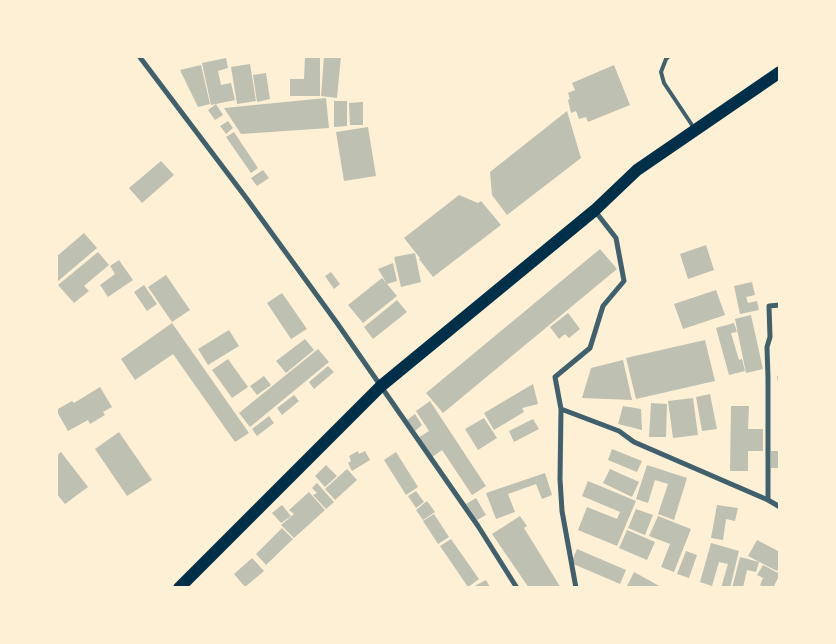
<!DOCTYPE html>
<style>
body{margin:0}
#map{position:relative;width:836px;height:644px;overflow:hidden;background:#fdf0d5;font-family:Poppins,sans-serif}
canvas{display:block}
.frame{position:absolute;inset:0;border:58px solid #fdf0d5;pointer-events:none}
</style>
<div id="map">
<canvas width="836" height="644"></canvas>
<div class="frame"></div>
</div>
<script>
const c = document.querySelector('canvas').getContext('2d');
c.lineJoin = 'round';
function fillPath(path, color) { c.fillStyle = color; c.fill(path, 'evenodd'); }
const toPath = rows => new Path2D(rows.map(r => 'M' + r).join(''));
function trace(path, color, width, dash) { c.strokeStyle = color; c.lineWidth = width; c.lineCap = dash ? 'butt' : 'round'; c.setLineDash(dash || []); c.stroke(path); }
const building = toPath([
 [305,56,320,56,320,96,290,96,290,79,304,79],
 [324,56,341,56,337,98,321,96],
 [226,58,228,68,218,71,221,85,231,83,235,100,211,105,202,63],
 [250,64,256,101,237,104,231,67],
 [201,65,210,104,198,107,180,70],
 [614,65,630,105,588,122,586,117,579,119,576,111,571,113,568,100,570,99,568,93,575,90,572,83],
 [266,73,270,99,257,102,253,75],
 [326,98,329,128,241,134,224,108],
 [334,101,347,101,347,126,334,127],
 [363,102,363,125,350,125,349,103],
 [216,104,223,115,215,120,208,110],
 [567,111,581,158,507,215,492,195,490,172],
 [228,121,233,128,226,134,220,126],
 [368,127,376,176,344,181,336,132],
 [234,132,258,168,251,173,226,137],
 [161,161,174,175,142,203,129,188],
 [263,170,269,178,257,186,251,178],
 [459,195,478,203,481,201,501,225,433,277,419,259,420,258,404,238],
 [84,233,97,248,57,282,56,257],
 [706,245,714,270,688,279,680,254],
 [600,249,617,269,443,413,426,393],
 [98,252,109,265,84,286,89,291,74,303,58,285],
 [415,253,421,282,401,287,394,257],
 [119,260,133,280,108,297,100,285,115,274,110,266],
 [393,263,397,281,387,284,378,269],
 [331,272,340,284,334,289,325,276],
 [166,275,190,310,172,322,148,287],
 [382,278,397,296,363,323,348,305],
 [752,282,755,295,746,297,748,303,757,301,759,310,740,314,734,286],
 [144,285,157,304,147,311,134,292],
 [716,290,725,315,683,329,674,304],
 [282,293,307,329,291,339,267,303],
 [397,300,407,312,373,339,364,327],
 [568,313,580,329,569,338,565,334,559,339,550,327],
 [751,315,763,369,746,373,735,319],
 [172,323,249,433,235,442,173,354,135,380,121,359],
 [734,323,737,332,731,333,739,360,742,359,745,371,729,375,716,328],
 [229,330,239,346,208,365,198,349],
 [305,339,314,350,286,373,276,361],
 [705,340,715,381,636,399,626,358],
 [318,349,329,362,250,427,239,413],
 [228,359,248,387,232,398,212,370],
 [623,360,632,400,582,398,591,368],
 [328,366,334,372,314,389,309,382],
 [264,376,271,385,257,395,250,386],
 [777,376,780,376,780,389,779,389],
 [533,384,538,404,522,408,524,412,494,430,484,413],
 [100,387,112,407,103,412,105,415,90,424,88,420,68,431,56,410,72,401,74,403],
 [710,394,717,429,702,431,696,397],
 [294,395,299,401,282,415,277,408],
 [693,398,698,435,673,438,668,401],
 [430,401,486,486,472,495,442,450,431,458,418,438,429,431,416,411],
 [651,403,667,404,666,437,649,437],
 [623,406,641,409,642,430,618,424],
 [731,406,749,406,748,429,763,429,763,451,748,451,748,471,730,471],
 [415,414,422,425,415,431,407,420],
 [269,416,274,423,257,436,252,429],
 [484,418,497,438,478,450,465,429],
 [533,419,539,429,514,442,509,431],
 [119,432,152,480,127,496,95,449],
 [612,449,642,461,637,472,608,460],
 [358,451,359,454,365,451,370,460,352,471,348,463,351,461,349,456],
 [771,451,780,451,780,468,771,468],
 [61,452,88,487,65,504,56,493,56,456],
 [396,452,418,487,406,495,384,460],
 [326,465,337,476,325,487,315,476],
 [647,465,687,478,674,520,658,514,668,484,655,480,648,503,636,499],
 [347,469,357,480,335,500,325,489],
 [610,469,639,482,632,497,603,483],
 [545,473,552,495,542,499,536,484,508,494,515,512,496,519,486,493],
 [588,481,636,501,617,546,578,530,587,507,617,519,620,512,582,496],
 [317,483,334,502,326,509,313,495,317,493,312,488],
 [416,491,424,502,416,508,408,496],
 [309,492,325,510,294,538,281,525,294,514,289,510],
 [476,498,486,515,477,520,466,504],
 [427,501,435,512,423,520,416,510],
 [282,505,291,516,281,523,272,513],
 [717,505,738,508,735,521,726,519,723,540,711,538],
 [636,509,653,515,645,535,628,528],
 [434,514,449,537,438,544,423,521],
 [520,516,527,526,524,528,561,588,529,588,492,534],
 [658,516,691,529,674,572,661,567,670,544,649,536],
 [282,528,293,539,266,565,256,554],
 [627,530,655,542,647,560,619,548],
 [451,539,479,579,468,587,440,546],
 [757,540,780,552,780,565,777,571,748,556],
 [711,543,739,551,730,588,721,588,728,564,719,562,712,586,700,582],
 [577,549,626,570,620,584,571,563],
 [686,551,697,555,689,578,677,574],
 [740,557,759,562,756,572,747,570,743,588,732,588],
 [252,558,264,571,245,587,234,574],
 [763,565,780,574,773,588,765,588,760,585,763,578,757,575],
 [634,572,663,588,626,588],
 [486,580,490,587,488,588,471,588]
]);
const service = toPath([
 [669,56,666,59,661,72,664,83,694,128]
]);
const minor = toPath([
 [139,56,247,199,337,323,478,526,517,588],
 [561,409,619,431,634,442,768,500,780,507],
 [768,500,768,378,767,347,770,337,769,306,780,305],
 [576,588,562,511,560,479,561,409,555,377,590,348,603,306,624,281,616,238,595,211]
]);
const primary = toPath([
 [179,588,381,386,595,210,637,170,780,72]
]);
fillPath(building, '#bec0b2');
trace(service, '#3f606c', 4);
trace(minor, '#3f606c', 5);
trace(primary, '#003049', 12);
</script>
